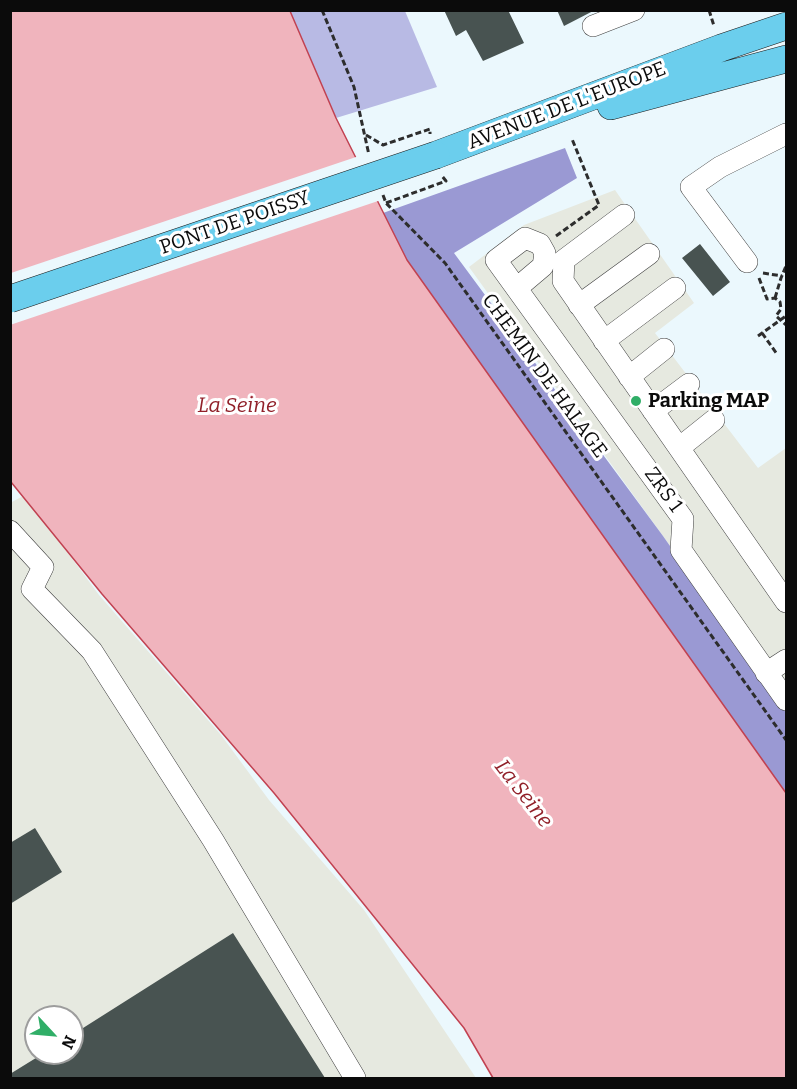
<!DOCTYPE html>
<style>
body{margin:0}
#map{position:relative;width:797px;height:1089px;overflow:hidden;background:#ebf8fd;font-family:Bitter,serif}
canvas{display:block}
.frame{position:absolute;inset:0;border:12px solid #0b0b0b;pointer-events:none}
.north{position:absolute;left:24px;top:1005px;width:60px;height:60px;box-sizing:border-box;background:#fff;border:2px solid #9d9d9d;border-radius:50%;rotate:116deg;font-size:16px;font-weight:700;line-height:24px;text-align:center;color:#0b0b0b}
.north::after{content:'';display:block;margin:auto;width:21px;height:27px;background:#30ae67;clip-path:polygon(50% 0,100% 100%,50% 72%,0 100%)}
</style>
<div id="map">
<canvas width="797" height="1089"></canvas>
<div class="frame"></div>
<div class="north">N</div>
</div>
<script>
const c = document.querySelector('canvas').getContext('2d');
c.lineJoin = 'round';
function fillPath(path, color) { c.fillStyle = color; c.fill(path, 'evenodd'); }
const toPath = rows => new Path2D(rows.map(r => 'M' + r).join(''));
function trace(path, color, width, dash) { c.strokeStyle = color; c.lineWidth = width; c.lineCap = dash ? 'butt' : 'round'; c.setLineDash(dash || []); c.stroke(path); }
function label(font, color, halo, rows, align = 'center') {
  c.font = font + ' Bitter,serif'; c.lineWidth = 6; c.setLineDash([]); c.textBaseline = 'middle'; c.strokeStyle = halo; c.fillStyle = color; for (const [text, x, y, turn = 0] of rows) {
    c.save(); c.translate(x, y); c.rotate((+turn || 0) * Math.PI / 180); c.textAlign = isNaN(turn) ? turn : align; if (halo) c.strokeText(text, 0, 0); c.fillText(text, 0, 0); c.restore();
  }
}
const industrial = toPath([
 [615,190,694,303,655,333,758,468,786,448,786,711,663,536,469,267,524,225],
 [25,495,99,595,221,735,269,800,364,910,476,1078,11,1078,10,503],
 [36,1017,72,1017,72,1053,36,1053]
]);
const green = toPath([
 [290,11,405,11,437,87,336,118]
]);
const forest = toPath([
 [565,148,577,178,454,253,663,536,786,711,786,793,407,260,383,213]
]);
const water = toPath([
 [10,11,290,11,336,118,407,260,786,793,786,1078,493,1078,464,1028,274,793,102,594,11,482,10,11]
]);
const pier = toPath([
 [359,156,381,200,10,325,11,273]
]);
const building = toPath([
 [444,10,508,10,524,43,483,61,466,30,456,36],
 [557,10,595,10,564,26],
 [700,244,730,282,713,296,682,258],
 [35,828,62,872,10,904,10,843],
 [233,933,325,1078,10,1078,10,1074,44,1053,72,1053,72,1035]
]);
const path = toPath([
 [322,10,354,87,369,155],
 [709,10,714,26],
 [366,135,383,145,430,129,430,134],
 [383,195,386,203,445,263,786,740],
 [386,203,446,181,442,176],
 [556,236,599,205,572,139],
 [763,273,782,276],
 [759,278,767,299,775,298,780,302,781,309,776,316,786,325],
 [775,298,781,278,786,266],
 [762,333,777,354],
 [758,336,786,316]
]);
const minor = toPath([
 [593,26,634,10],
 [624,215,564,260,563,281,786,602],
 [747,262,691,187,720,167,786,134],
 [517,288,543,266,545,253,540,244,525,238,496,260,683,519,681,550,786,700],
 [579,305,649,254],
 [604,341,675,288],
 [629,377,664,349],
 [653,411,689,384],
 [679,448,714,420],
 [10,531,43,567,32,589,92,651,213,840,355,1078],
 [766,673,786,660]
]);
const major = toPath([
 [611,106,786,59],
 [436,155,721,48,786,26]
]);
const majorBridge = toPath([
 [10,299,436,155]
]);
const markers = [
 [636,401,6,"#30ae67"]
];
const streetNames = [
 ["AVENUE DE L'EUROPE",567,106,-21],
 ["PONT DE POISSY",235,223,-19],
 ["CHEMIN DE HALAGE",544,376,54],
 ["ZRS 1",663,490,54]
];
const poiNames = [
 ["Parking MAP",648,401]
];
const waterNames = [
 ["La Seine",237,406],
 ["La Seine",523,794,52]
];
fillPath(industrial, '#e6e9e0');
fillPath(green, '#b8bae4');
fillPath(forest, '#9a99d3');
fillPath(water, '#f0b4bd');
trace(water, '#c14151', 1.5);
fillPath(pier, '#ebf8fd');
fillPath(building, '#485351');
trace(minor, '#3e3e3e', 22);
trace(major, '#1c1c1c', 28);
trace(path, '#2d2d2d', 3, [6, 3]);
trace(minor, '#fff', 21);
trace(major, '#6bceed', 27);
trace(majorBridge, '#1c1c1c', 28, []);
trace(majorBridge, '#6bceed', 27);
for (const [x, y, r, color] of markers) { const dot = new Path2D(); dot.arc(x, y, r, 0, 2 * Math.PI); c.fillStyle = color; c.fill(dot); trace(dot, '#fff', 2); }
label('20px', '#0b0b0b', '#fff', streetNames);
label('bold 20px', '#0b0b0b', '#fff', poiNames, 'left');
label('italic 21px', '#912029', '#fff', waterNames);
</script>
